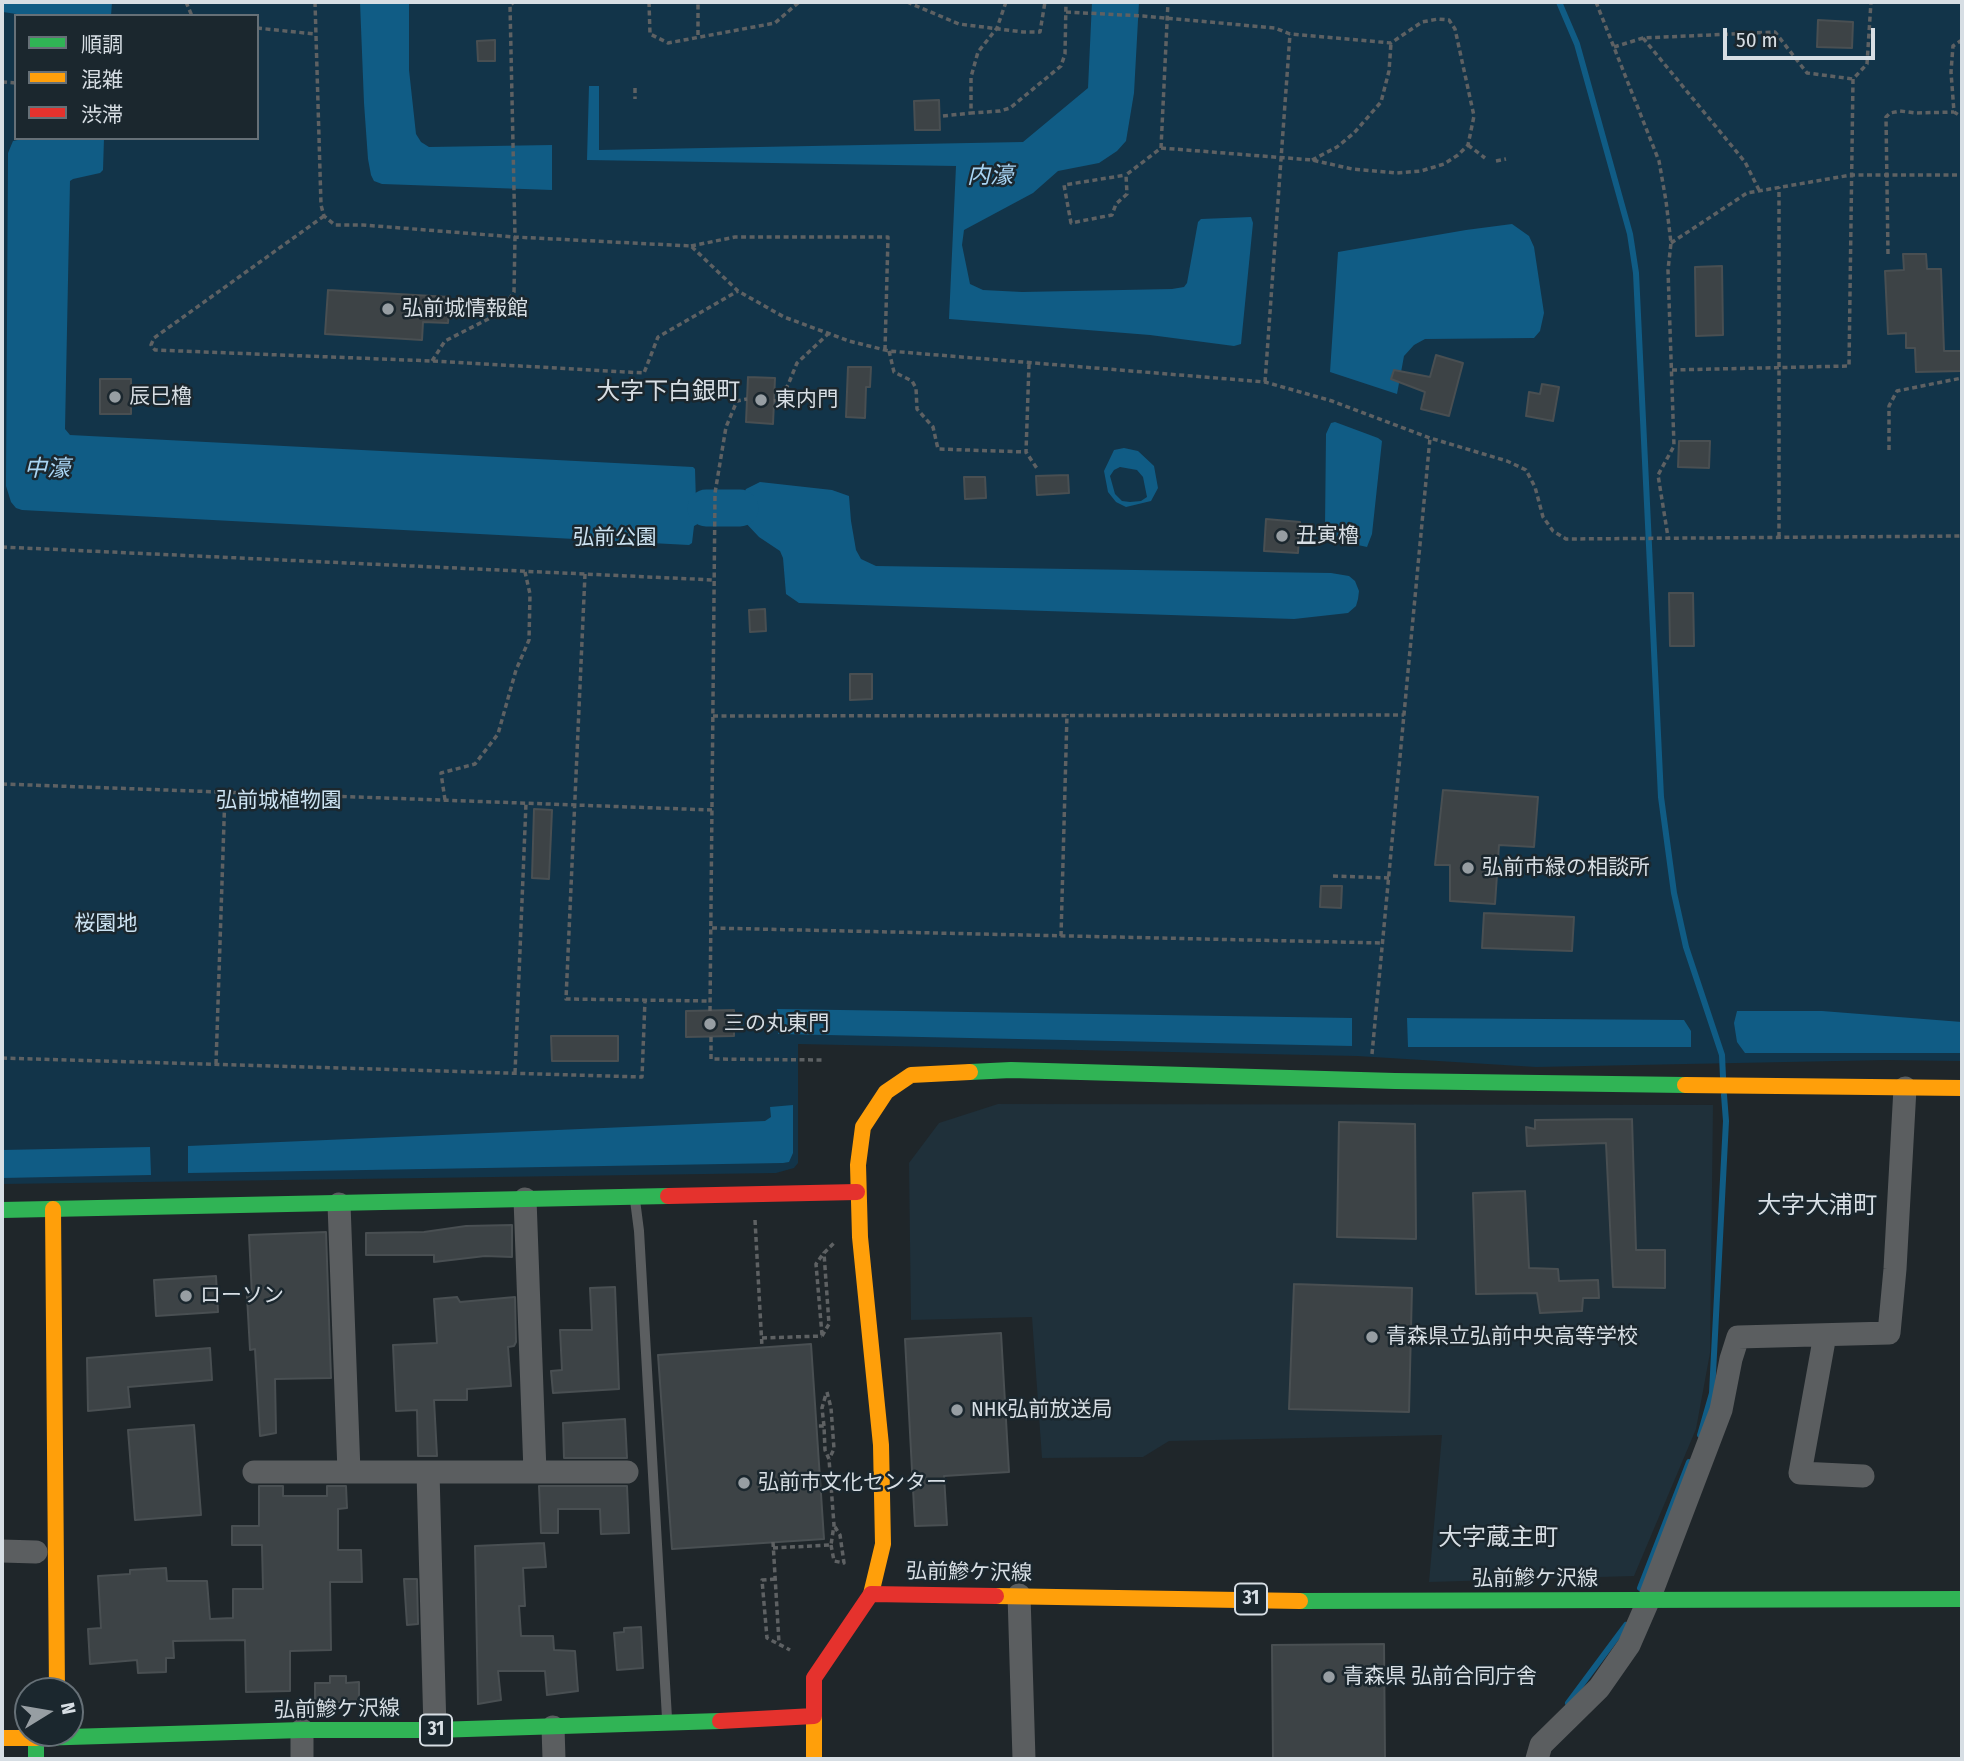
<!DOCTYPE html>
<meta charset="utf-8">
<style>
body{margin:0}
#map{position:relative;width:1964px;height:1761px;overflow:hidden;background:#1f262a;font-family:"Fira Sans Condensed","Noto Sans JP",sans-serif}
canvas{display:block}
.frame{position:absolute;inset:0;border:4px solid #d7dee4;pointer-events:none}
.legend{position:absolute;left:14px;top:14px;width:245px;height:126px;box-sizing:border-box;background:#1b272e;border:2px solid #667077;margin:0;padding:9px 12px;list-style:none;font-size:21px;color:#d7dee4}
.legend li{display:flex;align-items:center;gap:14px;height:35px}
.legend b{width:35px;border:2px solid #667077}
.north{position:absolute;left:14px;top:1677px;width:70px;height:70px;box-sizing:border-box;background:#1b272e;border:2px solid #667077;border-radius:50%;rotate:79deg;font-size:19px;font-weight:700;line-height:28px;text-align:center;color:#d7dee4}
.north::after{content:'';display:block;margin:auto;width:24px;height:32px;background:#979ea3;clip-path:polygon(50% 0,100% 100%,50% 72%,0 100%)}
.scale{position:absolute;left:1723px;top:28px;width:152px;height:32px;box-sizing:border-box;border:4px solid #d7dee4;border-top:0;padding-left:9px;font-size:21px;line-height:24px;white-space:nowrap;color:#d7dee4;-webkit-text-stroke:5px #1b272e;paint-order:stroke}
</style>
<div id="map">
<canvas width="1964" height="1761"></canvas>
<div class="frame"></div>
<ul class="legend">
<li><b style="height:9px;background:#30b455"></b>順調</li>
<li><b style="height:9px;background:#ff9f0a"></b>混雑</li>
<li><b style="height:9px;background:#e5322d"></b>渋滞</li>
</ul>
<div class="north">N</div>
<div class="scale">50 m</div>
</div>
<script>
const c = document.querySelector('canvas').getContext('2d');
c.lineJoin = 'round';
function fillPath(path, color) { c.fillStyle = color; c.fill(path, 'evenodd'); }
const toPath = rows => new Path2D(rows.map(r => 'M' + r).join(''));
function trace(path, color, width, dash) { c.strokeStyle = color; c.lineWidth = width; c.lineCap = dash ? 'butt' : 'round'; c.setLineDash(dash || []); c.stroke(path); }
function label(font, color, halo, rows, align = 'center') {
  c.font = font + ' "Fira Sans Condensed","Noto Sans JP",sans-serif'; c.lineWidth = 5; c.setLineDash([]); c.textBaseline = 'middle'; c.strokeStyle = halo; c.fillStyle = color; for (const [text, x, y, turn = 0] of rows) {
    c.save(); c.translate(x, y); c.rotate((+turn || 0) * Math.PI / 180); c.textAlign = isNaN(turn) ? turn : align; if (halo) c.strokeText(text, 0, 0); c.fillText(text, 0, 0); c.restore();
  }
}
const built = toPath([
 [998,1104,1713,1105,1710,1353,1696,1429,1634,1576,1429,1582,1442,1435,1169,1441,1143,1457,1042,1458,1032,1317,911,1320,909,1163,939,1123]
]);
const green = toPath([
 [2,2,1962,2,1962,1061,1887,1060,1536,1067,1357,1056,798,1044,798,1163,794,1168,776,1173,2,1184],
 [16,16,257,16,257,138,16,138]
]);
const water = toPath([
 [2,2,112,2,111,16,30,16,3,12],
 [360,2,409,2,409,70,416,134,421,142,429,147,552,145,552,190,382,184,374,181,371,175,368,159,364,103],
 [1092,2,1139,2,1134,93,1126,141,1117,151,1099,163,1058,171,1033,193,964,230,962,245,970,284,983,290,1022,292,1172,289,1184,287,1187,283,1198,222,1201,219,1251,217,1253,223,1241,344,1234,346,1150,335,949,319,956,166,587,160,589,86,599,86,599,150,1023,142,1088,88],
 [27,138,104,138,103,170,100,173,73,179,70,181,65,429,70,435,693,467,695,469,696,502,705,503,706,508,705,520,694,526,692,543,689,545,22,510,16,508,11,502,6,486,8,153,13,141],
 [1512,224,1529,236,1534,247,1544,313,1540,331,1534,338,1425,339,1414,345,1404,356,1397,394,1330,372,1338,252,1466,230],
 [1335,422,1378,438,1382,441,1372,534,1367,547,1335,540,1327,533,1325,526,1326,434,1331,423],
 [1124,448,1138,451,1154,466,1158,488,1151,501,1126,507,1116,502,1108,492,1104,471,1114,450],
 [1120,467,1137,470,1143,477,1147,497,1141,501,1130,502,1122,501,1115,494,1110,476,1114,470],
 [760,482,832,490,849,496,851,521,856,550,861,559,876,566,1331,573,1349,576,1355,581,1359,591,1358,599,1356,606,1348,613,1294,619,799,603,786,594,783,558,780,551,759,537,743,520,741,514,741,499,746,489],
 [777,1009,1352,1018,1352,1046,778,1034],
 [1737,1011,1822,1011,1962,1022,1962,1053,1745,1053,1737,1042,1734,1023],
 [1407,1018,1684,1020,1691,1031,1691,1047,1408,1047],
 [793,1105,793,1153,789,1162,783,1163,188,1173,188,1146,765,1121,771,1117,770,1107],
 [150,1147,151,1175,2,1178,2,1150]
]);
const stream = toPath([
 [1559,2,1577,44,1630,234,1636,273,1661,797,1674,893,1686,947,1722,1055,1723,1077],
 [1700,1435,1712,1393,1726,1121,1724,1095],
 [1640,1588,1689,1462],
 [1568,1703,1626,1625]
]);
const river = toPath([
 [706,508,740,508]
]);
const building = toPath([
 [1818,20,1853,22,1852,48,1817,47,1818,20],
 [495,40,495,61,478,61,477,41,495,40],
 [939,100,940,130,915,130,914,101,939,100],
 [1903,254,1926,254,1927,269,1941,269,1944,351,1961,351,1962,371,1916,372,1915,348,1906,348,1906,333,1888,334,1885,271,1904,270,1903,254],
 [1722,266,1723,335,1696,336,1695,267,1722,266],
 [328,290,450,297,448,323,423,322,422,340,325,334,328,290],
 [1436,355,1463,363,1449,416,1421,409,1425,392,1391,379,1394,370,1430,377,1436,355],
 [848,367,871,367,870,387,866,387,865,418,846,417,848,367],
 [748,377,775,378,773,424,746,422,748,377],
 [100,379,131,379,131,414,100,414,100,379],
 [1542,384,1559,387,1553,421,1526,416,1529,392,1540,394,1542,384],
 [1679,441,1710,441,1709,468,1678,467,1679,441],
 [1068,475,1069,493,1037,495,1036,476,1068,475],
 [964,477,985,477,986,498,965,499,964,477],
 [1266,519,1300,522,1298,553,1264,551,1266,519],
 [1669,593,1693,593,1694,646,1670,646,1669,593],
 [765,609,766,631,750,632,749,610,765,609],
 [850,674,872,674,872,699,850,700,850,674],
 [1443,790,1538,797,1534,847,1499,845,1495,904,1450,901,1450,865,1435,865,1443,790],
 [534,809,552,810,549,879,532,878,534,809],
 [1321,886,1342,886,1341,908,1320,907,1321,886],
 [1484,913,1574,917,1572,951,1482,948,1484,913],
 [734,1010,734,1036,686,1037,686,1011,734,1010],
 [551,1036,618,1036,618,1061,552,1061,551,1036],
 [1632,1119,1636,1250,1665,1250,1665,1288,1613,1287,1606,1143,1527,1146,1526,1127,1535,1129,1535,1120,1632,1119],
 [1339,1122,1415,1124,1416,1239,1337,1237,1339,1122],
 [1525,1191,1529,1268,1558,1269,1559,1281,1598,1280,1599,1298,1583,1298,1582,1311,1540,1313,1537,1293,1476,1294,1473,1193,1525,1191],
 [512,1225,512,1257,485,1256,434,1262,434,1255,366,1255,366,1233,424,1232,466,1226,512,1225],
 [326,1232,331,1378,275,1379,276,1433,260,1436,255,1349,250,1350,247,1296,252,1296,249,1235,326,1232],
 [216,1276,218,1312,156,1316,154,1280,216,1276],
 [1294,1284,1412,1288,1409,1412,1289,1409,1294,1284],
 [615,1287,619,1389,553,1393,551,1371,562,1370,560,1330,592,1330,590,1288,615,1287],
 [457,1297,460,1302,515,1297,516,1342,514,1346,508,1347,511,1386,467,1389,467,1400,434,1400,437,1456,418,1456,417,1410,396,1411,393,1345,437,1343,434,1299,457,1297],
 [1001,1333,1009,1472,944,1476,947,1525,915,1526,905,1339,1001,1333],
 [811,1344,824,1539,672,1549,658,1355,811,1344],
 [210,1348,212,1380,128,1387,130,1407,88,1411,87,1358,210,1348],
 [625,1419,627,1458,564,1458,563,1423,625,1419],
 [194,1425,201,1515,135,1520,128,1430,194,1425],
 [259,1486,283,1486,283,1496,327,1496,327,1486,346,1486,347,1508,338,1509,338,1550,361,1550,362,1582,330,1582,331,1650,290,1651,290,1691,246,1692,245,1640,173,1641,174,1658,166,1658,166,1672,138,1673,137,1660,90,1664,88,1629,101,1628,98,1576,130,1574,130,1570,166,1568,167,1581,207,1581,210,1619,233,1618,233,1589,263,1589,262,1545,232,1545,232,1526,259,1526,259,1486],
 [539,1486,627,1486,629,1533,601,1534,600,1509,558,1509,558,1533,541,1533,539,1486],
 [544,1543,546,1567,523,1568,525,1606,519,1606,521,1636,553,1636,554,1650,575,1651,578,1691,547,1695,545,1671,498,1671,501,1700,478,1704,475,1546,544,1543],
 [404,1579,417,1579,418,1624,407,1625,404,1579],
 [641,1627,643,1668,617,1670,614,1633,624,1632,624,1628,641,1627],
 [1384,1644,1385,1759,1273,1759,1272,1645,1384,1644],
 [330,1676,346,1676,346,1683,359,1682,359,1702,315,1702,315,1683,330,1683,330,1676]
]);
const path = toPath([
 [186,2,192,16],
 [315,2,321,205,324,216,335,225,363,225,515,237,691,246,738,291,784,317,849,341,889,351,1265,382,1332,401,1430,438,1507,461,1526,470,1535,487,1543,517,1553,531,1566,539,1962,536],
 [649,2,650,34,668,43,775,23,799,2],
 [907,2,959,24,1023,32,1040,32,1045,2],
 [1006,2,997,28,978,52,971,77,971,113,1000,111,1010,108,1061,66,1065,54,1066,2],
 [1596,2,1659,161,1666,201,1671,243,1668,270,1674,446,1658,475,1668,537],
 [1263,4,1263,2],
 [1066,12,1143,16,1275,28,1290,34,1391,43,1422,22,1438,19,1449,20,1455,29,1474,116,1468,145,1458,155,1444,164,1421,171,1397,173,1352,169,1312,160,1161,148,1126,175,1127,194,1116,204,1112,215,1071,223,1064,185,1126,175],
 [257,28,315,34],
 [698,35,698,2],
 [1643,38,1745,162,1759,190],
 [1962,40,1953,46,1951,72,1954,112,1962,117],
 [1614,47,1643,38,1775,32,1807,73,1853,79],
 [2,82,16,83],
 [635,88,635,99],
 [943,116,971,113],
 [1468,145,1485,158],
 [1161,148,1168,2],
 [1312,160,1337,147,1354,133,1381,102,1389,71,1391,43],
 [1496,161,1506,159],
 [324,216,154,338,151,345,155,350,432,361,644,373,658,337,738,291],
 [1671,243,1747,193,1851,175,1962,175],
 [691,246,735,237,888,237,885,350],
 [1888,254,1886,117,1890,113,1900,111,1916,113,1954,112],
 [889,351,894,372,912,381,916,388,917,409,933,427,938,449,1026,452],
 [432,361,445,341,500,313,514,292,515,237,510,5,514,2],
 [1029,364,1026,452,1038,470],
 [1672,370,1849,366,1853,79,1867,64,1871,2],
 [1265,382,1290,34],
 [774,401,778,400,788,385,797,363,828,334],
 [1889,450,1889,406,1897,391,1962,378],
 [1779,537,1779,187],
 [2,547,714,580],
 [585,574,566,999,710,1001],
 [713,716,1404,715],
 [2,784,712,810],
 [445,800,441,773,475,764,498,734,516,670,529,640,530,594,525,572],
 [1333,876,1389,878],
 [712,928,1383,943],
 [1061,936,1067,714],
 [710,1011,715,493,726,427,737,401,747,399],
 [711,1037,711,1059,824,1060],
 [1372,1054,1430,438],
 [2,1058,642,1077,645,1000],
 [216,1064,225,792],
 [515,1073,526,803],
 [755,1220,762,1347],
 [822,1335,816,1264,823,1254],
 [822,1336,829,1324,824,1253,836,1241],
 [762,1338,822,1336],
 [827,1392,831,1408,834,1449,829,1459],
 [824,1426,822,1408,826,1394],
 [773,1542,779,1643],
 [831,1545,834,1561,844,1563,840,1535,835,1527],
 [773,1548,831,1545,834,1525,829,1459,825,1450,824,1426,817,1426],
 [775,1579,762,1580,767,1638,790,1650]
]);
const lane = toPath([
 [635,1200,639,1231,667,1718]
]);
const street = toPath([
 [525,1199,535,1472],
 [339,1204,349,1472],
 [1825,1335,1800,1473,1863,1476],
 [254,1472,627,1472],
 [428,1472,435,1730],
 [2,1551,36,1552],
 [1019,1595,1024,1759],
 [553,1727,554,1759],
 [302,1730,302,1759],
 [1537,1759,1541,1745,1599,1688,1629,1645,1649,1599,1721,1410,1731,1359,1738,1337,1889,1333,1895,1269,1905,1088]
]);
const fast = toPath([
 [970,1072,1011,1070,1395,1081,1685,1085],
 [2,1210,668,1196],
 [1300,1601,1962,1599],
 [36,1759,36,1738,302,1730,435,1730,720,1721]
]);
const slow = toPath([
 [1685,1085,1962,1088],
 [53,1209,57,1691],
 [871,1594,883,1544,881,1445,860,1237,858,1165,863,1127,886,1092,911,1075,970,1072],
 [996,1596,1300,1601],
 [814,1716,814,1759],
 [2,1738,36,1738,36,1733]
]);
const jam = toPath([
 [668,1196,857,1192],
 [720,1721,814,1716,814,1678,871,1594,996,1596]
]);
const markers = [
 [388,309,7,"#979ea3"],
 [115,397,7,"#979ea3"],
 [761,400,7,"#979ea3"],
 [1282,536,7,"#979ea3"],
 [1468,868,7,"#979ea3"],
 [710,1024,7,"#979ea3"],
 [186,1296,7,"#979ea3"],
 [1372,1337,7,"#979ea3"],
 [957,1410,7,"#979ea3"],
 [744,1483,7,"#979ea3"],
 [1329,1677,7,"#979ea3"]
];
const shields = [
 [1251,1599,32],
 [436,1730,32]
];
const shieldNames = [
 ["31",1251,1599],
 ["31",436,1730]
];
const poiNames = [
 ["弘前城情報館",402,309],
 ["辰巳櫓",129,397],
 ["東内門",775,400],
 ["丑寅櫓",1296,536],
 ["弘前市緑の相談所",1482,868],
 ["三の丸東門",724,1024],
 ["ローソン",200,1296],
 ["青森県立弘前中央高等学校",1386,1337],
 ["NHK弘前放送局",971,1410],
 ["弘前市文化センター",758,1483],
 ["青森県 弘前合同庁舎",1343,1677]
];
const parkNames = [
 ["弘前公園",615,538],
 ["弘前城植物園",279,801],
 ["桜園地",106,924]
];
const streetNames = [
 ["弘前鰺ケ沢線",969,1573,1],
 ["弘前鰺ケ沢線",1535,1579],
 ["弘前鰺ケ沢線",337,1710,-1]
];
const waterNames = [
 ["内濠",990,177],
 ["中濠",47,470]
];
const quarterNames = [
 ["大字下白銀町",668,392],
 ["大字大浦町",1817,1206],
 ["大字蔵主町",1498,1538]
];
fillPath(built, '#1f303a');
fillPath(green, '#123449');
fillPath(water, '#105c85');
trace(stream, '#105c85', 6);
trace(river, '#105c85', 37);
fillPath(building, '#3d4346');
trace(building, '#494f52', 2);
trace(path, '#5e6163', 3.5, [5, 3.5]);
trace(lane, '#5b5e60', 10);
trace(street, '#5b5e60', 23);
trace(fast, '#30b455', 16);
trace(slow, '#ff9f0a', 16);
trace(jam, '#e5322d', 16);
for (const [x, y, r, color] of markers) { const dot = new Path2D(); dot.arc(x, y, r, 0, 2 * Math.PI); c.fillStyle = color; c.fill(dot); trace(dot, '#1b272e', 2.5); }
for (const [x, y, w] of shields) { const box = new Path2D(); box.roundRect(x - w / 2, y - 15.5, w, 31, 5); c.fillStyle = '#1b272e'; c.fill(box); trace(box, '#d7dee4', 2); }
label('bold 19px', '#d7dee4', null, shieldNames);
label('21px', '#d7dee4', '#1b272e', poiNames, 'left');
label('21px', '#cce2f1', '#1b272e', parkNames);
label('21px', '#d7dee4', '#1b272e', streetNames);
label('italic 23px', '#a9d5f4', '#1b272e', waterNames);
label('24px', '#d7dee4', '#1b272e', quarterNames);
</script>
